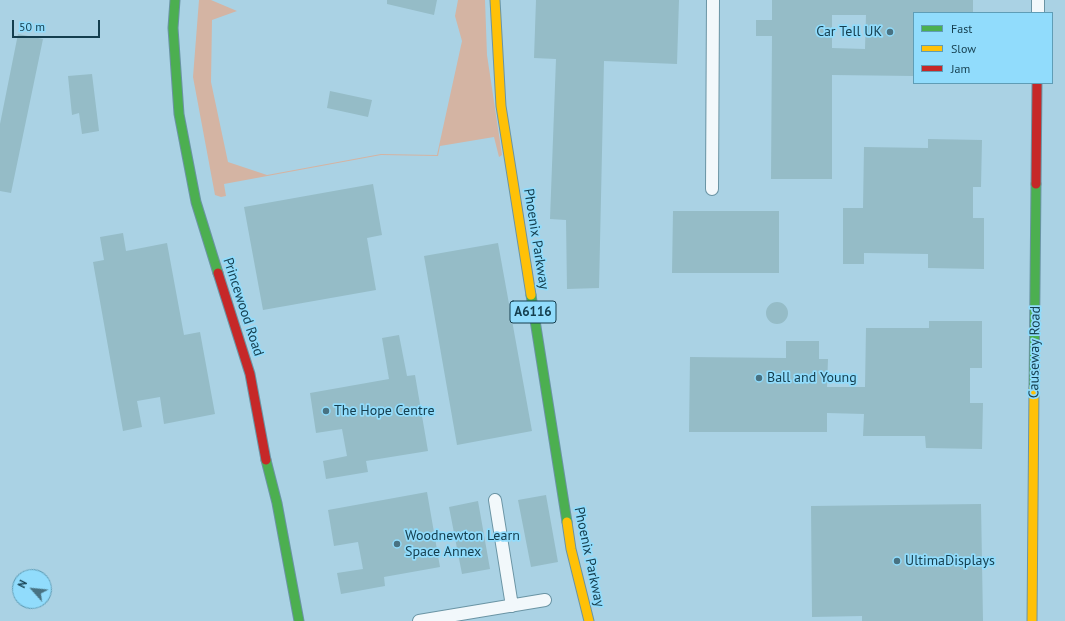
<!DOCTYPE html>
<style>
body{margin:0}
#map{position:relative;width:1065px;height:621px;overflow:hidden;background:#aad2e4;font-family:"PT Sans",sans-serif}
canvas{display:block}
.legend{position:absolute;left:913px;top:12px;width:140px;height:72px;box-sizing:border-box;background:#91dcfc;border:1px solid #5f9db6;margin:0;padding:5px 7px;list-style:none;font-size:12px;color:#143e4e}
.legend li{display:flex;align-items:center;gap:8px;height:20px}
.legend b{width:20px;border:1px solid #5f9db6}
.north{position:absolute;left:12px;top:569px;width:40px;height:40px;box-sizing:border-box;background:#91dcfc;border:1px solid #5f9db6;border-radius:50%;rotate:297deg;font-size:11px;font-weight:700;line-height:16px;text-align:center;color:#143e4e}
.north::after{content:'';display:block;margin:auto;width:14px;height:18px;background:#487282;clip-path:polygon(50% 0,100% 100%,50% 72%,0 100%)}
.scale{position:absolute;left:12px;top:20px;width:88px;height:18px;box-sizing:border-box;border:2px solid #143e4e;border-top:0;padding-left:5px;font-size:12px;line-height:14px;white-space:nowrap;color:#143e4e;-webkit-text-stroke:3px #91dcfc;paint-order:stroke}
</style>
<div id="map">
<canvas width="1065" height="621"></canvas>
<ul class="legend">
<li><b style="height:5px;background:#4caf50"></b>Fast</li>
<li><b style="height:5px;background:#ffc107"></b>Slow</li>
<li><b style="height:5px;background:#c62828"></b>Jam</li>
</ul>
<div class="north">N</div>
<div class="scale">50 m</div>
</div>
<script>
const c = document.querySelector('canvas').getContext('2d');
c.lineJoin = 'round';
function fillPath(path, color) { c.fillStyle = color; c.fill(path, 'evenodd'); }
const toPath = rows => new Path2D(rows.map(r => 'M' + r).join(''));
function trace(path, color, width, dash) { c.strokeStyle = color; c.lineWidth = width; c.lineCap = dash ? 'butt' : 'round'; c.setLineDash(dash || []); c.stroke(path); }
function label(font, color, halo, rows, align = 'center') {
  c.font = font + ' "PT Sans",sans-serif'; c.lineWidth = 3.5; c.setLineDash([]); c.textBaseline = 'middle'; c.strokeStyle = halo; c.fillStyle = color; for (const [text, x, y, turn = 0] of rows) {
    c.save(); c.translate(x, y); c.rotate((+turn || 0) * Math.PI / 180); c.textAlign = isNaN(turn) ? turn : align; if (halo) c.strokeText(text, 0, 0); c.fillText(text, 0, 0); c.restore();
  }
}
const green = toPath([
 [199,0,211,0,237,11,212,20,211,82,228,162,267,175,381,154,437,155,462,41,455,16,458,0,485,0,487,55,502,155,499,157,494,137,440,146,438,156,381,155,224,184,226,196,221,197,215,195,193,77]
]);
const building = toPath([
 [387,0,437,0,434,15,387,4],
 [536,0,679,0,677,64,604,61,599,288,567,289,566,220,550,219,556,59,534,58],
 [772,0,973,0,973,13,914,13,914,76,832,75,832,179,771,179,772,36,756,36,756,20,772,20],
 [832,15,866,15,865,49,832,48],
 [18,34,43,39,11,193,0,191,0,124],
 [92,74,99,131,82,134,79,113,72,115,68,76],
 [330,91,372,100,368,117,327,108],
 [928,139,982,140,981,187,973,187,973,218,984,218,984,269,928,268,928,254,864,253,864,264,843,264,843,208,863,208,864,147,928,148],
 [373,184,382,235,367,238,376,290,263,310,244,207],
 [673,211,779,211,779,273,672,273],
 [123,233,126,251,167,243,184,335,200,332,215,414,164,424,160,397,137,401,142,427,123,431,93,262,104,260,100,237],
 [498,243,532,431,457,445,424,256],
 '766 313a11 11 0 1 1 22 0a11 11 0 1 1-22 0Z',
 [929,321,982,321,982,368,970,368,970,403,983,403,982,449,926,448,925,436,863,436,864,414,827,413,827,432,689,432,690,357,786,358,786,341,819,341,819,359,828,359,827,387,865,387,866,328,929,328],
 [399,335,407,376,415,375,428,451,366,461,368,472,326,479,323,461,347,456,342,429,316,433,310,393,389,379,382,338],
 [427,492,440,567,384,577,385,586,341,594,337,573,363,569,358,542,334,546,328,510],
 [546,495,558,562,531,567,518,500],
 [478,501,490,569,462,574,449,507],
 [981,504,983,621,862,621,862,616,812,617,811,506]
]);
const street = toPath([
 [1038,13,1038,0],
 [712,189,713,0],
 [495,500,512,606],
 [419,621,545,600]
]);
const fast = toPath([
 [175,0,173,28,179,114,196,202,218,273],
 [531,295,567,522],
 [1034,388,1036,184],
 [266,460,277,503,299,621]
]);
const slow = toPath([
 [495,0,501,106,531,295],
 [567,522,571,549,589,621],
 [1032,621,1034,388]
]);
const jam = toPath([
 [1036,184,1037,83],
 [218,273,250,374,266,460]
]);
const markers = [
 [890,32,4,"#487282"],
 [759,378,4,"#487282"],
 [326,411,4,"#487282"],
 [397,544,4,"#487282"],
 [897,561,4,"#487282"]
];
const shields = [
 [533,312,46]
];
const shieldNames = [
 ["A6116",533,312]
];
const poiNames = [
 ["Car Tell UK",882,32,"right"],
 ["Ball and Young",767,378],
 ["The Hope Centre",334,411],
 ["Woodnewton Learn",405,536],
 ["Space Annex",405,552],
 ["UltimaDisplays",905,561]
];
const streetNames = [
 ["Phoenix Parkway",536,239,81],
 ["Princewood Road",243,307,72],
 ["Causeway Road",1035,352,-89],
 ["Phoenix Parkway",589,557,78]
];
fillPath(green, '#d4b4a3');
fillPath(building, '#95bcc7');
trace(street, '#6a94a4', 14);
trace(fast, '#6a94a4', 11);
trace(slow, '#6a94a4', 11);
trace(jam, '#6a94a4', 11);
trace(street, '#f2f8fb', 12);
trace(fast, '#4caf50', 9);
trace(slow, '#ffc107', 9);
trace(jam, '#c62828', 9);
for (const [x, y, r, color] of markers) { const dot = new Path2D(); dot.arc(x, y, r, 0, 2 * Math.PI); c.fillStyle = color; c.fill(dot); trace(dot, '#91dcfc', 1.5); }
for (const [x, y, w] of shields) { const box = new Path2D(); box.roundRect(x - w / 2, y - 11, w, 22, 3); c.fillStyle = '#91dcfc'; c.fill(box); trace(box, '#143e4e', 1); }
label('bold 13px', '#143e4e', null, shieldNames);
label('14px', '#143e4e', '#91dcfc', poiNames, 'left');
label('14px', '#143e4e', '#91dcfc', streetNames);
</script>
